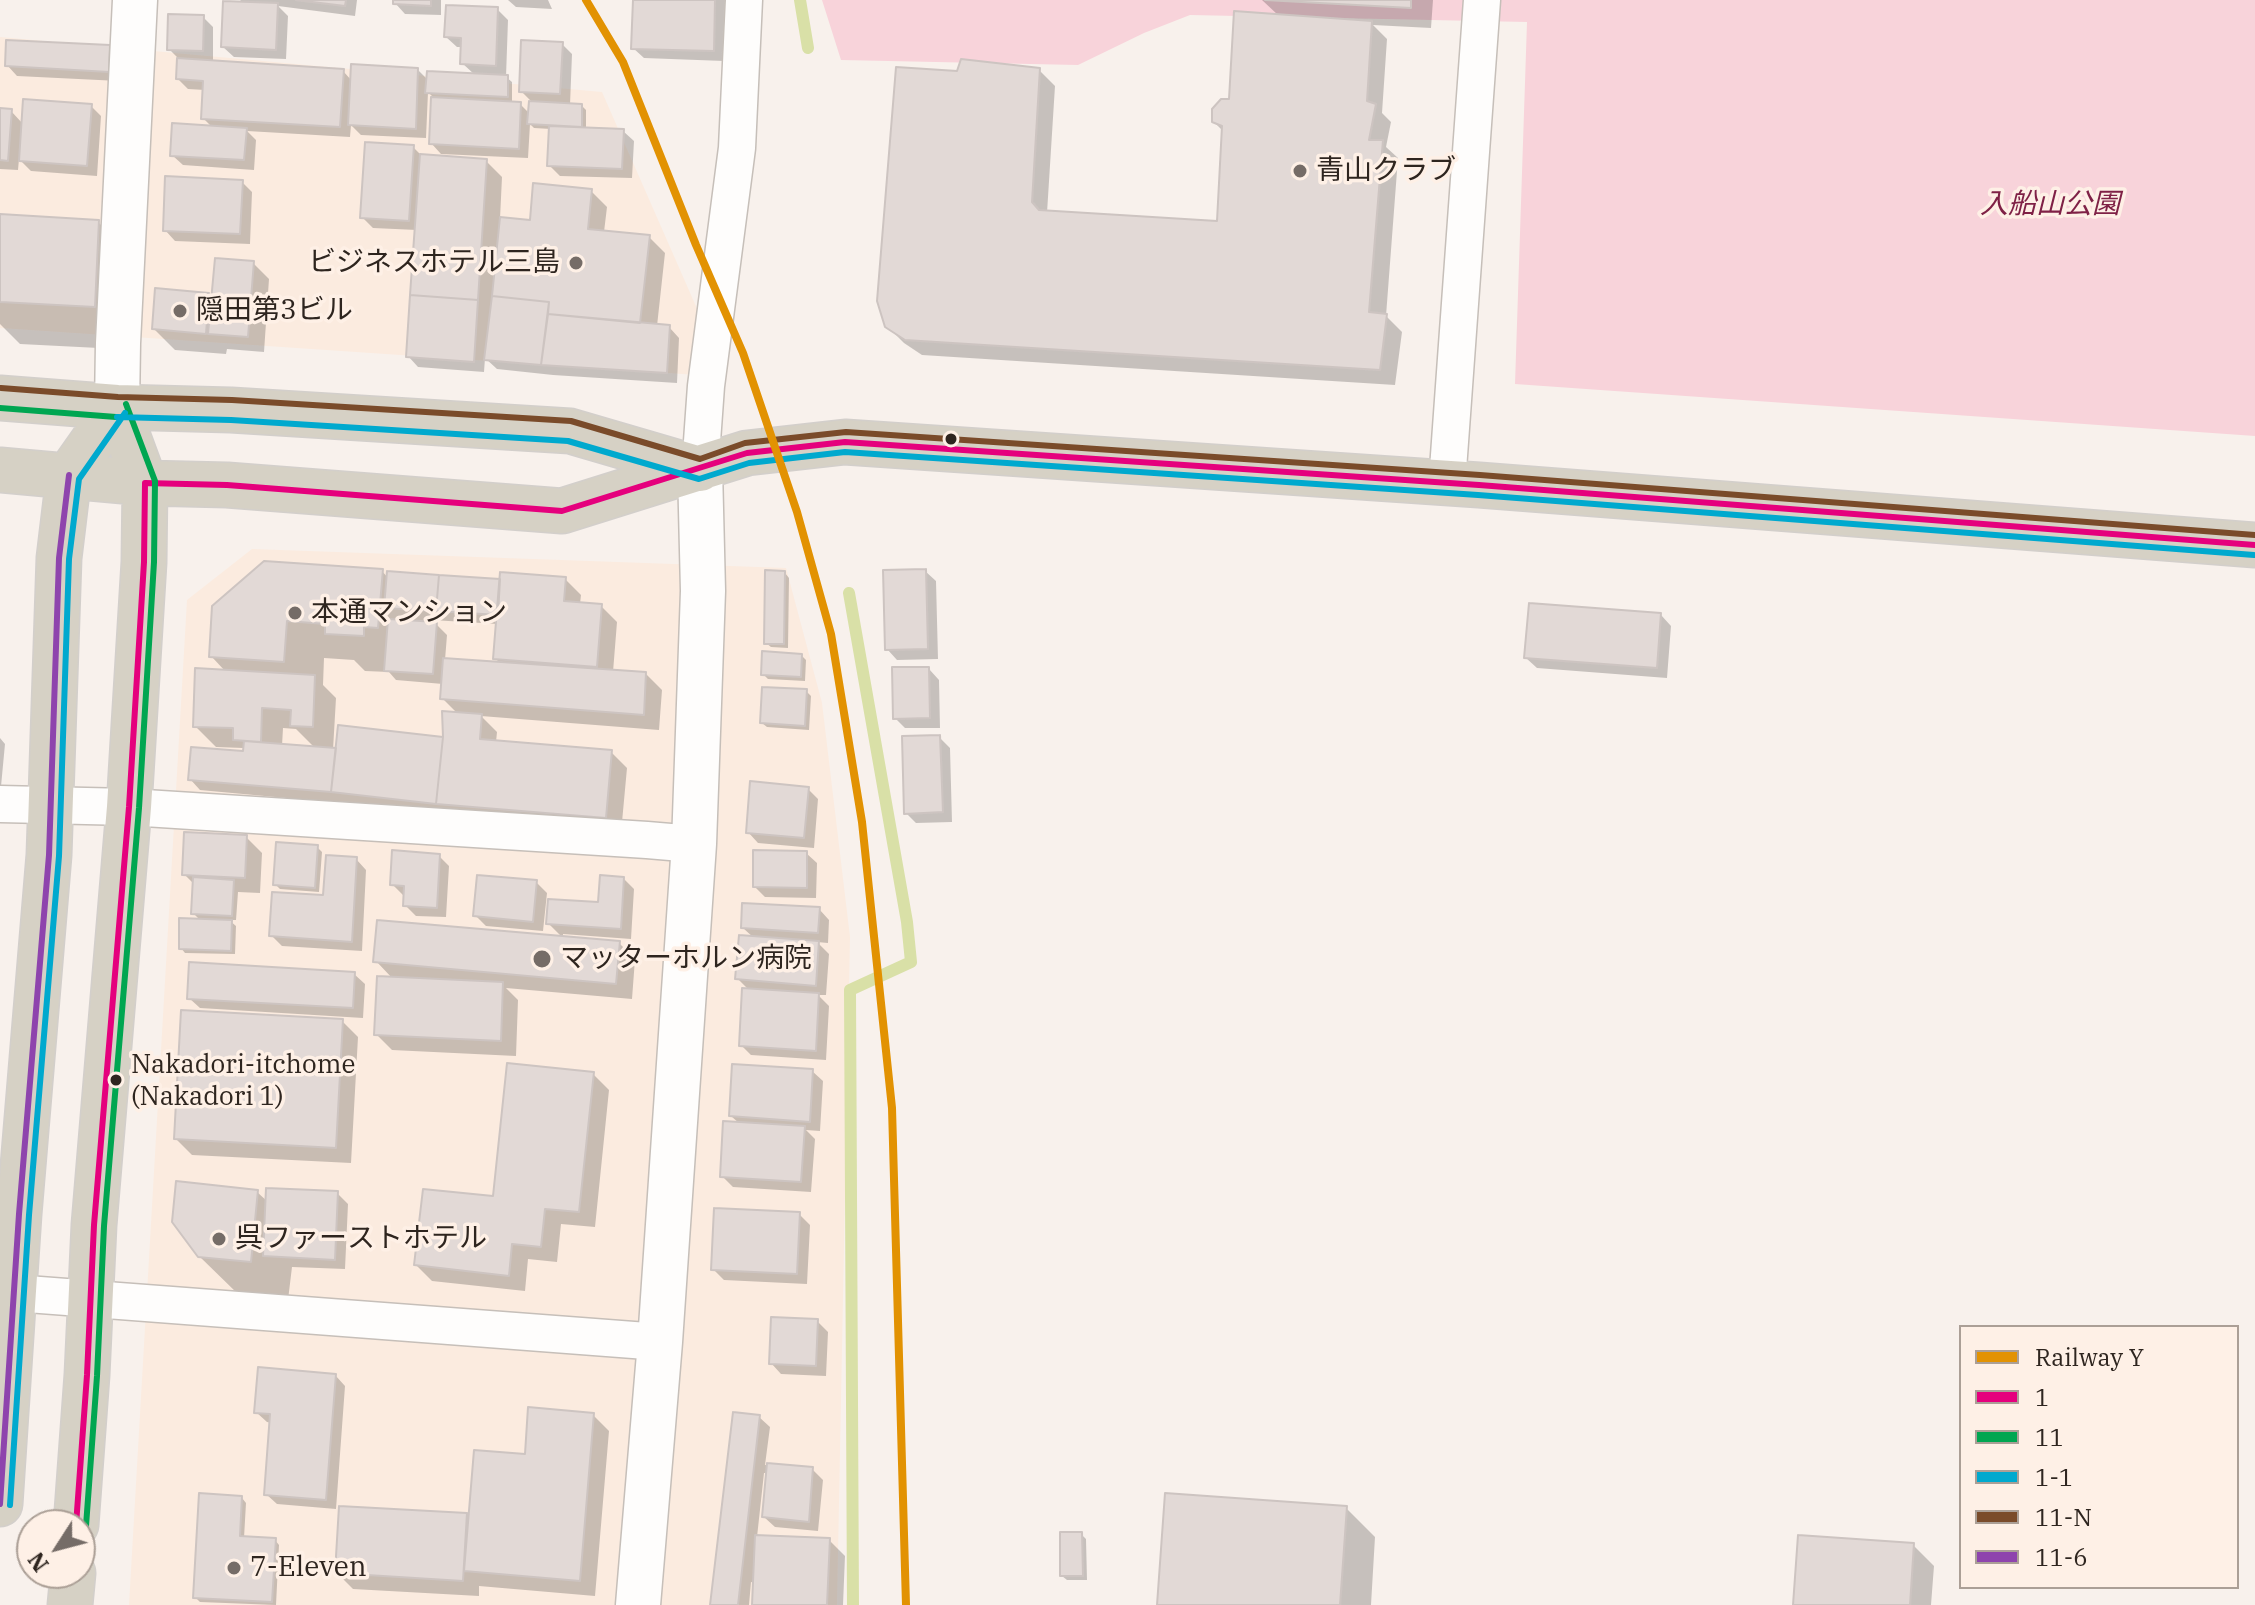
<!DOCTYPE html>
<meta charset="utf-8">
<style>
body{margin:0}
#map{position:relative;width:2255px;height:1605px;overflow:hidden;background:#f8f1ec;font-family:"IBM Plex Serif",serif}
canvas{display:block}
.legend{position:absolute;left:1959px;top:1325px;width:280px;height:264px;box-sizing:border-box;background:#fef0e6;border:2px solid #ab9f96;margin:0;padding:10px 14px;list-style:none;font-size:24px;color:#2e251f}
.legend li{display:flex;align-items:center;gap:16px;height:40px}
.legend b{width:40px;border:2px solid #ab9f96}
.north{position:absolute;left:16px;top:1509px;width:80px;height:80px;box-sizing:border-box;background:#fef0e6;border:2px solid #ab9f96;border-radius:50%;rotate:234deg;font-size:22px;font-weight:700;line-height:32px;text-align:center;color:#2e251f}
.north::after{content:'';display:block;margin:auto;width:28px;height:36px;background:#756c67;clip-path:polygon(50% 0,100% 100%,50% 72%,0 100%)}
</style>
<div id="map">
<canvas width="2255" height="1605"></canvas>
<ul class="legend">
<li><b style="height:10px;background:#e29202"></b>Railway Y</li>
<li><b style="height:10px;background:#e5007d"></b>1</li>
<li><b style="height:10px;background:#00a651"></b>11</li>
<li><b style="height:10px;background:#00a9ce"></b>1-1</li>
<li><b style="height:10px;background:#7a4b2a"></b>11-N</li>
<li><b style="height:10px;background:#8e44ad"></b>11-6</li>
</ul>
<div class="north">N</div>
</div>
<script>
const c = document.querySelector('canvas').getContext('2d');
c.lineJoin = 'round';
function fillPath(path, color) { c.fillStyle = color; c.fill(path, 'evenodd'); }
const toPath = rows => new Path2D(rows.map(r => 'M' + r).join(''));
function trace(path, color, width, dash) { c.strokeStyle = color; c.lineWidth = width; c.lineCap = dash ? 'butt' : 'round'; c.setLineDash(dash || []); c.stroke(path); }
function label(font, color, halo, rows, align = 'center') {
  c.font = font + ' "IBM Plex Serif","Noto Sans JP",serif'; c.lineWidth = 7; c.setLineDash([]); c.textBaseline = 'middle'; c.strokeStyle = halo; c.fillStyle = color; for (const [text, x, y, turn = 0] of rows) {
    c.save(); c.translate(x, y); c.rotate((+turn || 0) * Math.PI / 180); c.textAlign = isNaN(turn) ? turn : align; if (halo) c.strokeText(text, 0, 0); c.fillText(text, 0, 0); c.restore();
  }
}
const built = toPath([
 [0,37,602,92,727,377,0,328],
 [252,549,786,568,822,703,850,937,837,1605,129,1605,187,600]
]);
const green = toPath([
 [822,0,2255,0,2255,436,1515,384,1527,22,1190,15,1144,33,1078,65,841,60]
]);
const shadow = toPath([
 [240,0,357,0,355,16,278,6,288,16,286,59,234,57,223,47,244,4],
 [395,0,441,0,441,15,405,14,395,3],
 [508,0,548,0,552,9,516,7],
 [635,0,725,0,724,61,644,58,633,48],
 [1262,0,1433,0,1431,28,1373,25,1387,39,1382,113,1391,122,1386,147,1398,158,1386,316,1402,332,1395,385,922,355,904,343,887,326,959,74,1039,70,1055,86,1047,213,1219,223,1224,132,1214,122,1230,101,1279,16],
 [497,9,508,20,506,77,512,82,512,103,520,104,530,114,531,101,521,91,562,44,572,54,570,105,582,106,586,110,586,129,623,131,634,141,632,178,560,176,549,165,551,129,534,128,530,124,528,158,441,154,431,143,433,97,428,92,426,138,361,135,351,125,350,137,247,131,256,140,254,170,183,165,172,155,213,128,203,118,205,90,188,89,178,79,179,59,169,49,203,17,213,27,213,63,343,71,352,81,418,70,428,80,475,75,462,63,463,47,457,47,446,37],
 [109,47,120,58,119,81,17,76,7,65],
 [91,106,101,116,97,176,31,171,19,159,18,170,0,169,0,110,11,111,23,124],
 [413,147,422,156,486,161,502,177,500,219,531,222,591,191,607,207,604,232,649,237,665,253,657,326,669,327,679,338,677,383,553,375,497,369,485,358,484,372,418,367,408,356,417,230,373,228,362,217],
 [242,182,252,192,250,244,175,241,165,230],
 [0,216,98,222,142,266,138,350,20,344,0,324],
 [253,263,269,279,264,352,227,349,226,354,175,350,154,329,208,295,213,300],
 [382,571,388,578,502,582,565,579,581,595,580,604,601,606,617,622,613,672,646,674,662,690,659,730,481,716,497,732,496,742,611,752,627,768,621,833,448,813,200,790,190,779,245,754,243,748,216,747,195,726,226,672,211,656],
 [432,620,498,624,495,658,501,664,445,660,447,635],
 [324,658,354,660,365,671,389,672,396,680,443,684,442,698,458,714,445,739,333,750,336,698,323,685],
 [283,728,296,729,316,749,282,746],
 [925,571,936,581,938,659,897,660,887,649],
 [785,573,789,578,788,648,771,647,766,643],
 [1661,615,1671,626,1667,678,1537,668,1526,658],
 [802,656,806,660,805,681,768,679,763,674],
 [929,669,939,680,940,728,905,728,895,718],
 [806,691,811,696,809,730,767,727,762,723],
 [939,737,950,748,952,822,916,823,906,813],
 [0,738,5,744,0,797],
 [808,789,818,799,814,848,758,843,748,832],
 [246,837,262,853,260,893,238,892,236,920,229,920,236,926,235,954,185,953,181,948,201,921,193,913,195,885,184,874],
 [317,847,322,852,319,892,280,889,275,884],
 [806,853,817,863,816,898,765,897,755,887],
 [439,856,449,866,446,917,416,916,405,905,406,895,403,895,392,884],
 [356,859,366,870,362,951,282,946,271,935,325,898],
 [623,878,634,889,631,939,563,934,563,938,548,923,600,904],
 [536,882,547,893,543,931,486,926,476,916],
 [819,909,829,920,828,943,817,942,829,954,826,995,818,995,829,1006,826,1060,751,1055,741,1045,749,990,738,979,754,938,743,928],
 [619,943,635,959,632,999,506,988,518,1000,516,1056,392,1050,376,1034,393,979,376,961],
 [354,974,365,984,363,1018,200,1008,189,998],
 [342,1021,358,1037,351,1163,192,1155,176,1139],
 [812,1071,823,1081,820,1131,806,1130,815,1139,811,1192,733,1187,722,1176,740,1124,731,1116],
 [593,1074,609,1090,595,1227,561,1224,557,1262,528,1259,525,1291,432,1281,416,1265,495,1199],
 [257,1192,268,1202,337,1193,348,1204,345,1269,292,1267,288,1300,238,1294,199,1256],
 [799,1214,810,1225,807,1284,724,1280,713,1269],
 [817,1321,828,1332,826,1376,781,1374,771,1363],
 [335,1375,345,1386,336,1509,277,1504,266,1494,272,1423,267,1422,256,1412],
 [593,1415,609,1431,595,1596,479,1586,479,1596,353,1589,337,1573,341,1508,469,1515,526,1456],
 [759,1417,770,1427,765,1465,812,1469,823,1480,818,1531,775,1527,764,1517,768,1473,764,1473,757,1537,829,1540,845,1556,843,1605,754,1605,755,1583,751,1582,749,1605,712,1605],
 [242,1498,246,1503,244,1538,275,1540,279,1545,276,1605,200,1602,195,1597],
 [1346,1508,1375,1537,1371,1605,1159,1605],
 [1081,1534,1086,1539,1087,1580,1067,1580,1062,1576],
 [1913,1545,1934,1566,1931,1605,1795,1605]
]);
const stream = toPath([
 [800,0,808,48],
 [849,593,907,922,911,962,850,990,853,1605]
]);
const building = toPath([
 [296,0,346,0,345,6,296,0],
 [393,0,431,0,431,6,393,4,393,0],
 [633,0,715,0,714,51,631,49,633,0],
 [1265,0,1411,0,1411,8,1265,0],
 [223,1,278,3,276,50,221,47,223,1],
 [446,5,498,7,496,66,460,64,461,38,444,37,446,5],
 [1234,11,1372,21,1367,101,1376,104,1369,140,1383,140,1369,312,1387,314,1380,370,905,340,885,327,877,301,896,67,957,71,961,59,1040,68,1032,202,1039,210,1217,221,1222,126,1212,122,1212,109,1221,99,1229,99,1234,11],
 [168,14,204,15,203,51,167,50,168,14],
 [6,40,110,45,109,72,5,66,6,40],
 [521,40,563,42,560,94,519,92,521,40],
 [177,58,344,69,340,127,201,119,203,81,176,79,177,58],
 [351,64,418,68,416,129,348,125,351,64],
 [427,71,508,75,508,97,425,93,427,71],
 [431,97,521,102,519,149,429,144,431,97],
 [23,99,92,104,87,166,19,161,23,99],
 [529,101,582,104,582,127,527,124,529,101],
 [0,108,12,109,8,161,0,160,0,108],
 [172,123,247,128,244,160,170,156,172,123],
 [549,126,624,129,622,169,547,166,549,126],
 [365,142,414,145,409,221,360,218,365,142],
 [420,154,487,159,478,300,410,295,420,154],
 [165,176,243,180,240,234,163,231,165,176],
 [533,183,592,189,588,229,650,235,640,323,548,314,549,302,492,296,500,217,530,220,533,183],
 [0,214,99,220,95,307,0,302,0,214],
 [215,258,254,261,248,337,208,334,215,258],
 [155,288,209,293,206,334,152,329,155,288],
 [410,295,478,300,474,362,406,357,410,295],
 [492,296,549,302,541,365,484,360,492,296],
 [548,314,670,325,667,373,541,365,548,314],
 [264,561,383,569,378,628,364,627,364,636,325,634,325,624,287,621,284,662,209,657,212,606,264,561],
 [926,569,928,649,885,650,883,570,926,569],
 [765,570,785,571,784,644,764,644,765,570],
 [387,571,439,575,436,611,384,608,387,571],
 [500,572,566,577,564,601,602,604,597,667,493,659,500,572],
 [439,575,500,579,498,615,436,611,439,575],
 [1529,603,1661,613,1657,668,1524,658,1529,603],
 [388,619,437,622,433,674,384,671,388,619],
 [762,651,802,654,801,677,761,675,762,651],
 [443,658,646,672,644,715,440,699,443,658],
 [892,667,929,667,930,718,893,719,892,667],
 [195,668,315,675,313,727,290,726,291,710,262,708,261,742,233,740,233,728,193,727,195,668],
 [762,687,807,689,805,726,760,723,762,687],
 [442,711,482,714,480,739,612,750,606,818,436,804,443,737,442,711],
 [338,725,443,737,436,804,331,792,338,725],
 [940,735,943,812,904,814,902,736,940,735],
 [244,741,336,748,331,792,188,780,191,747,243,751,244,741],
 [750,781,809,787,804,838,746,833,750,781],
 [184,832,247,835,245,878,182,875,184,832],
 [276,842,318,845,315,888,273,885,276,842],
 [392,850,440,854,437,908,403,906,404,886,390,885,392,850],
 [753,850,807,851,807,888,753,887,753,850],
 [326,855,357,857,352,942,269,936,272,892,323,895,326,855],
 [477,875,537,880,533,922,473,916,477,875],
 [600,875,624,877,621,929,546,924,548,899,598,902,600,875],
 [193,877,234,880,232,916,191,914,193,877],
 [742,903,820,907,818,933,741,928,742,903],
 [179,918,232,920,231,951,179,949,179,918],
 [377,920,620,941,616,984,373,962,377,920],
 [739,935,819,941,816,986,735,979,739,935],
 [189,962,355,972,353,1008,187,999,189,962],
 [377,976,503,982,501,1041,374,1035,377,976],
 [742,988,819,993,816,1051,739,1046,742,988],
 [181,1010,343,1019,336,1148,174,1139,181,1010],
 [507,1063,594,1072,579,1212,545,1209,541,1247,512,1244,509,1276,414,1265,423,1189,493,1196,507,1063],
 [732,1064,813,1069,810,1122,729,1116,732,1064],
 [723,1121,805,1126,801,1182,720,1177,723,1121],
 [176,1181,258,1190,251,1262,198,1257,172,1222,176,1181],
 [266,1188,338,1191,335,1260,263,1256,266,1188],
 [714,1208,800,1212,797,1274,711,1270,714,1208],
 [771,1317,818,1319,816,1366,769,1364,771,1317],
 [258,1367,336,1374,326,1500,264,1495,270,1414,254,1413,258,1367],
 [528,1407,594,1413,580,1581,464,1571,474,1450,525,1454,528,1407],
 [733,1412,760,1415,738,1605,710,1605,733,1412],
 [767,1463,813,1467,809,1522,762,1517,767,1463],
 [199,1493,242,1496,240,1536,276,1538,272,1602,193,1598,199,1493],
 [1165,1493,1347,1506,1340,1605,1157,1605,1165,1493],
 [339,1506,467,1513,463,1581,335,1573,339,1506],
 [1060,1532,1082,1532,1083,1576,1060,1576,1060,1532],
 [755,1535,830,1538,827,1605,752,1605,755,1535],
 [1798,1535,1914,1543,1910,1605,1793,1605,1798,1535]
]);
const street = toPath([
 [700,469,706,386,737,148,744,0],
 [1447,483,1482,0],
 [0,804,129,807,647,840,694,844],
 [0,1292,660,1342]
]);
const secondary = toPath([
 [117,407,118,343,135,0],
 [638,1605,660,1342,694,844,703,591,700,469]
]);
const highway = toPath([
 [0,398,117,407,231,410,570,431,700,469],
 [0,470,145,483,227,485,562,511,747,453,845,442,1479,485,2255,545],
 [0,1504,19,1214,49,855,59,558,69,475,117,407],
 [76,1525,87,1375,94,1225,129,807,144,562,145,483,117,407],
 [70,1605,73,1573]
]);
const bus1 = toPath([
 [145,483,227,485,562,511,747,453,845,442,1479,485,2255,545],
 [76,1525,87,1375,94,1225,129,807,144,562,145,483]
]);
const bus2 = toPath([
 [0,408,116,417],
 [86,1526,97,1376,104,1226,139,808,154,562,155,481,126,404]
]);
const bus3 = toPath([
 [117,417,231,420,568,441,699,479,749,463,845,452,1478,495,2254,555],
 [10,1505,29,1215,59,856,69,559,79,479,125,413]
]);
const bus4 = toPath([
 [1,388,118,397,232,400,571,421,700,459,745,443,846,432,1480,475,2255,535]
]);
const bus5 = toPath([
 [0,1504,19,1214,49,855,59,558,69,475]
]);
const rail1 = toPath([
 [586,0,623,62,696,245,743,353,797,512,831,634,862,822,892,1108,906,1605]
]);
const markers = [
 [1300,171,8,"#756c67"],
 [576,263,8,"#756c67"],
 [180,311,8,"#756c67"],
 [951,439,7,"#2e251f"],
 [295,613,8,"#756c67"],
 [542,959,10,"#756c67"],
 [116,1080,7,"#2e251f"],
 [219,1239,8,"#756c67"],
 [234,1568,8,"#756c67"]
];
const busNames = [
 ["Nakadori-itchome",131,1065],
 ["(Nakadori 1)",131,1097]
];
const poiNames = [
 ["青山クラブ",1316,171],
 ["ビジネスホテル三島",560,263,"right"],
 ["隠田第3ビル",196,311],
 ["本通マンション",311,613],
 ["マッターホルン病院",560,959],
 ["呉ファーストホテル",235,1239],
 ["7-Eleven",250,1568]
];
const parkNames = [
 ["入船山公園",2050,205]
];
fillPath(built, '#fbebdf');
fillPath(green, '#f8d3da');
fillPath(shadow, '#0003');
trace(stream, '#d9e0a7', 12);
fillPath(building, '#e2d9d6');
trace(building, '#cdc4c1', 2);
trace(street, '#c6bfb9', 39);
trace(secondary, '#c6bfb9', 47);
trace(highway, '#d3cfcb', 47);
trace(street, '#fefdfc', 36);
trace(secondary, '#fefdfc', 44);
trace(highway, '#d6d1c5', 44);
trace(bus1, '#e5007d', 6);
trace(bus2, '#00a651', 6);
trace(bus3, '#00a9ce', 6);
trace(bus4, '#7a4b2a', 6);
trace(bus5, '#8e44ad', 6);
trace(rail1, '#e29202', 8);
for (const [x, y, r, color] of markers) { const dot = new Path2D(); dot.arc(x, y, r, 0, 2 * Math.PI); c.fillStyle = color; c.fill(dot); trace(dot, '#fef0e6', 3); }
label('26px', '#2e251f', '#fef0e6', busNames, 'left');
label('28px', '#2e251f', '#fef0e6', poiNames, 'left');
label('italic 28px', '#7f2146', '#fef0e6', parkNames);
</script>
